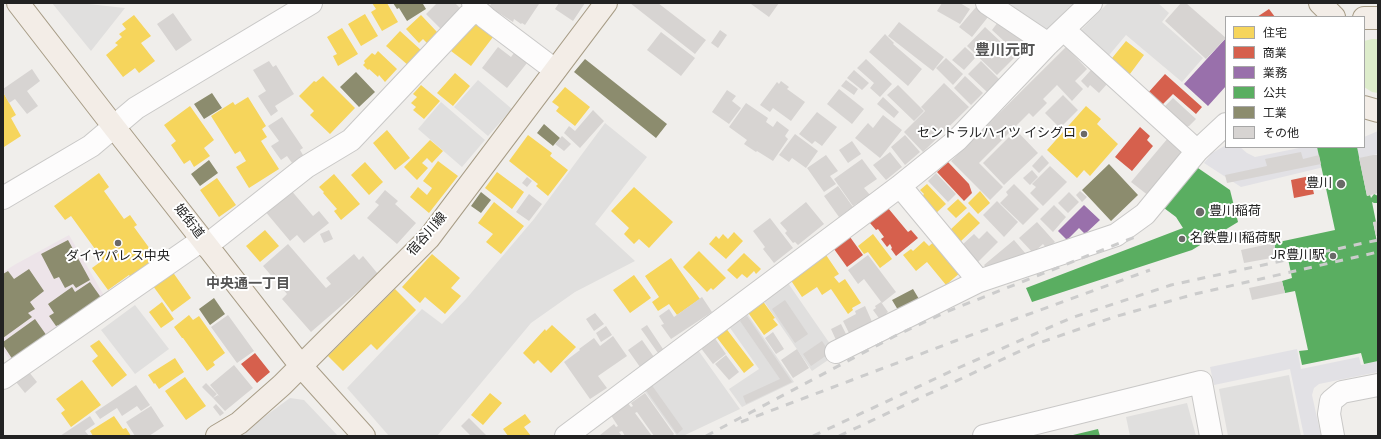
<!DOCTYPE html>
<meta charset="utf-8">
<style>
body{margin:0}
#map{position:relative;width:1381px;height:439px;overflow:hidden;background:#f0eeeb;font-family:Overpass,"Noto Sans JP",sans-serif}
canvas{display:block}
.frame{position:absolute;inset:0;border:4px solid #222;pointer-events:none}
.legend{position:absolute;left:1225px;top:16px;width:140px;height:132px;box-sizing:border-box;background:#fff;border:1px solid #a7a7a7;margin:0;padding:5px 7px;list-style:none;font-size:12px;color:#222}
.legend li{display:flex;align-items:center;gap:8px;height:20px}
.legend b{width:20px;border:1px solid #a7a7a7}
</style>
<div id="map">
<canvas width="1381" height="439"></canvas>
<div class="frame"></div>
<ul class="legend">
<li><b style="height:11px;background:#f6d55c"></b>住宅</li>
<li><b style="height:11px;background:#d6604d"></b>商業</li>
<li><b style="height:11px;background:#9970ab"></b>業務</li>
<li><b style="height:11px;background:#5aae61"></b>公共</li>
<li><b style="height:11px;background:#8c8c6e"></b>工業</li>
<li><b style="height:11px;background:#d7d4d2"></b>その他</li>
</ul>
</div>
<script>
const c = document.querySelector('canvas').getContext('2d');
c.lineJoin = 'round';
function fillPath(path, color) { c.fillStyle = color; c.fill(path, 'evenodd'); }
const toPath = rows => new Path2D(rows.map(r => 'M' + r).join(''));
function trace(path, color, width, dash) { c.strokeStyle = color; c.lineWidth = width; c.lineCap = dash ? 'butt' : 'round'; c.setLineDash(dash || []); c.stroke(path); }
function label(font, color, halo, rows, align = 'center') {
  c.font = font + ' Overpass,"Noto Sans JP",sans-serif'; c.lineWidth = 4; c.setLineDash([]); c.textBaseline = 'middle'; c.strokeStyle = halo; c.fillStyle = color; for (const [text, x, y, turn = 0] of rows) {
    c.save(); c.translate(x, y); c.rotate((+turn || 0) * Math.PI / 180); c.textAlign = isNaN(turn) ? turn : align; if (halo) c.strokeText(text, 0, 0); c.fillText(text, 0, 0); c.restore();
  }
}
const industrial = toPath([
 [69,235,106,299,12,363,3,350,3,272,16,264]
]);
const grass = toPath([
 [1372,39,1378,39,1378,93,1372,92,1364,87,1364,41]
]);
const parking = toPath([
 [52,3,79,3,125,8,91,51],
 [1009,3,1076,3,1047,33],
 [1108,3,1158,3,1169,13,1162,22,1203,58,1182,82,1126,35,1105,60,1078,33],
 [478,80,512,109,488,136,454,107],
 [441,102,485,140,462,167,418,129],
 [605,123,647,157,595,224,635,261,575,292,531,323,437,436,389,436,347,388,422,309,442,324,466,299,534,219],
 [788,283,837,354,812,371,763,300],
 [135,305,169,349,135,374,101,330],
 [746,312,794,382,742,407,729,389,759,369,728,325],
 [698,350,740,409,683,436,677,436,643,389],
 [1289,375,1301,436,1228,436,1219,389],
 [290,398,304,400,338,436,238,436],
 [1187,403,1196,436,1130,436,1126,417]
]);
const plaza = toPath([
 [1378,131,1378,154,1241,187,1204,163,1212,153,1226,145,1226,147,1240,147,1247,153,1255,157,1304,147,1364,147,1364,137],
 [1297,349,1301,369,1359,357,1361,365,1378,361,1378,372,1319,384,1314,388,1312,395,1321,436,1304,436,1290,369,1214,385,1210,367]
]);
const homes = toPath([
 [372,3,387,3,398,22,382,31,371,12,376,9],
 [365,14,378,36,361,46,348,24],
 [134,15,151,36,141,43,155,61,139,73,135,68,123,77,106,55,118,45,115,43,122,37,119,34,126,29,122,24],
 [421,15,437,32,433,36,435,38,428,44,423,39,419,43,406,29],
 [473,22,493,37,471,66,451,51],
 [342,28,358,54,338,66,333,56,337,54,327,37],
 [400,31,422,51,409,66,386,46],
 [1126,41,1144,55,1127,78,1108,63],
 [378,51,397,69,385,82,379,75,378,77,369,69,368,70,363,65,365,63,364,61,372,53,375,55],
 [455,73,470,86,453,106,437,93],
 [323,76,355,108,330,134,310,115,314,111,299,96,314,81,316,82],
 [421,85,440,101,424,119,413,110,416,107,411,103,417,97,413,94],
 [565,87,590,107,575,126,556,111,559,107,552,102],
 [3,92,16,115,11,118,21,136,4,147],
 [248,97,266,126,262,129,267,137,261,141,279,169,249,188,236,167,246,161,240,151,235,154,211,116,233,102,235,105],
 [190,106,214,140,204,148,210,156,194,167,190,160,184,164,171,145,176,141,164,125],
 [1086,106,1101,119,1097,124,1118,144,1090,176,1084,170,1077,178,1047,150],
 [387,130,410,158,395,170,373,143],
 [528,135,552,153,550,156,568,170,548,196,536,186,538,184,509,161],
 [430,140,443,151,432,163,427,158,422,163,428,168,417,180,404,167],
 [438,161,458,176,429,213,410,197,418,187,427,195,432,188,423,181],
 [365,162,383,182,369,195,351,175],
 [497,172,524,192,512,209,485,188],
 [99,173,109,187,104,191,124,219,130,215,137,225,134,227,158,260,132,279,129,275,108,290,92,268,103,260,71,216,65,220,54,206],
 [334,174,360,204,341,220,334,211,337,209,323,193,324,192,319,187],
 [217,178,236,205,219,217,200,190],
 [927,184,946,204,935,214,920,198,924,194,920,190],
 [634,187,673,222,649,248,639,239,634,244,624,234,629,228,611,211],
 [980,191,990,203,978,214,968,203],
 [958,199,967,208,956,218,947,209],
 [494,202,524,226,501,254,486,242,493,234,478,223],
 [969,212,980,223,960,242,949,231],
 [265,230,279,246,260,262,246,246],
 [734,232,743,241,726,259,709,244,716,236,719,239,723,234,728,239],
 [873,234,892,259,880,268,868,252,864,254,858,246],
 [924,241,929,246,935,241,961,272,946,285,927,262,916,271,903,255,911,249,913,251],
 [699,251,726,278,713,290,711,288,707,292,683,267],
 [824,252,839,274,834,277,839,283,845,279,861,303,852,308,853,310,848,314,831,289,822,295,817,287,802,297,790,279],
 [744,253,761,269,756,274,754,271,747,278,742,274,737,279,727,270],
 [432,254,460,278,451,288,461,296,445,314,425,297,420,303,402,287],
 [671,258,700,299,677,315,669,304,658,311,652,302,659,297,645,276],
 [172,271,191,298,172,312,153,286],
 [634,275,651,298,630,313,613,290],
 [395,289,416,310,377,350,371,344,343,371,328,356],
 [762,300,775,318,773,319,778,325,764,335,747,311],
 [162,302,174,319,161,328,149,312],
 [189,315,193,320,199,316,225,353,213,362,215,365,207,371,183,338,182,338,174,327],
 [552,325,576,347,551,373,538,360,534,364,523,353,545,329,546,331],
 [725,327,754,365,744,373,715,335],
 [99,340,127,375,112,387,92,361,98,356,90,346],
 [175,358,184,372,159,389,155,383,154,384,148,375],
 [185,377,206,406,186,420,165,391],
 [82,380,101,405,71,427,61,413,65,410,56,399],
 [490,393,502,403,483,425,471,415],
 [525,414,531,422,524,427,531,436,508,436,503,429],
 [114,416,123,429,126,428,131,436,93,436,90,431]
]);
const shops = toPath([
 [1269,9,1275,17,1257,17],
 [1165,74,1202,107,1196,114,1173,94,1161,106,1147,94],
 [1140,127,1150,136,1147,140,1153,146,1132,171,1115,157],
 [948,162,969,184,972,193,964,201,937,172],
 [1310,176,1314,194,1294,198,1291,180],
 [888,208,908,232,911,230,918,238,896,256,891,249,892,248,890,244,887,247,881,239,884,237,878,229,876,230,870,223],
 [850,237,863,255,847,267,834,249],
 [255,353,270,372,257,383,241,364]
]);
const offices = toPath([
 [1226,38,1226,86,1208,106,1184,84],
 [1084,205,1100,220,1085,234,1079,228,1067,240,1058,231]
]);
const public = toPath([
 [1317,147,1357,147,1367,196,1370,195,1371,198,1374,194,1378,196,1378,203,1374,203,1372,202,1376,222,1373,222,1378,247,1378,361,1364,364,1361,353,1302,365,1299,351,1308,350,1295,291,1285,293,1282,281,1292,278,1287,254,1277,257,1274,243,1335,230],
 [1198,168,1230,190,1238,222,1192,250,1032,302,1026,288,1183,228,1176,217,1164,208],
 [1098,429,1100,436,1073,436,1073,435]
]);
const industry = toPath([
 [393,3,425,3,423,4,426,9,407,21,399,8,397,9],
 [585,59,667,124,656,138,574,72],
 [356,72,375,92,359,107,340,87],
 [212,93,222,108,204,119,194,104],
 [544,124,560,138,553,146,537,133],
 [209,160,218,173,200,186,191,174],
 [1109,164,1138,195,1111,221,1082,190],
 [481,192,491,200,481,213,471,206],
 [68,240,90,280,76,288,73,284,65,288,59,277,54,279,41,254],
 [29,269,44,291,30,302,35,309,28,313,32,317,3,338,3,274,8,271,14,279],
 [90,282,102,299,61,327,59,325,56,326,49,316,54,313,48,304,72,287,75,292],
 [913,289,919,299,898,310,892,300],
 [214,298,225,314,210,325,199,309],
 [35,319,47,336,13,360,3,345,3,342]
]);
const building = toPath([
 [437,3,455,3,461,9,441,29,426,14],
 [490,3,538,3,539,4,525,25,522,23,521,24,514,19,513,22,499,13,498,15,488,9,491,4],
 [559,3,585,3,573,21,555,9],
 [630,3,658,3,706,40,695,54],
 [752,3,779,3,769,17,751,4],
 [942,3,960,3,970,9,960,24,937,11],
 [1181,3,1186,3,1226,38,1206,59,1165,21],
 [976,7,988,17,972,37,959,27],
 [173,13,192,40,176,51,157,24],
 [899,22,944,57,933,71,888,36],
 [998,22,1029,44,1019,55,992,30],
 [985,27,1016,56,997,75,967,46],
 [720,30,727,35,718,48,711,43],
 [661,32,695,58,681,76,647,50],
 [885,34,894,43,893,44,922,69,908,86,869,52],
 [498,47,511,57,514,53,527,63,507,88,482,68],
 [965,47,976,57,964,70,952,60],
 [1066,47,1087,69,1075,81,1083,89,1072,101,1057,85,1043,99,1047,103,1033,117,1029,113,979,163,1003,187,990,200,951,161],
 [946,58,963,74,953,85,936,68],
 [866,59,892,84,880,97,870,88,874,83,857,68],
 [269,61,273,67,276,65,294,94,275,106,278,111,271,116,258,96,266,91,253,70],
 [981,61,1000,80,987,92,968,74],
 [32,69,40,81,27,91,38,106,27,114,15,99,9,103,3,92,3,89],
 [854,70,869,83,862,90,847,78],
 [1091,70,1107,84,1099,93,1090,85,1088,88,1081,81],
 [965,76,983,93,971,105,954,88],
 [846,80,858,89,854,95,841,86],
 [781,81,789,87,787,89,805,102,791,121,773,108,770,112,760,105,777,82,779,84],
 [944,83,969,107,923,152,904,132,925,111,921,107],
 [898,85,924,111,914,121,887,95],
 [839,89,864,109,852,124,827,104],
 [727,90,736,96,732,101,741,108,729,124,712,112],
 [1063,95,1078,110,1060,128,1045,113],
 [883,97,899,112,894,118,877,104],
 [1173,98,1196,119,1189,126,1185,127,1163,108],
 [746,103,768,118,766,122,773,127,777,121,789,130,785,136,788,139,773,161,757,151,756,152,744,144,747,140,729,127],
 [593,110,604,121,580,148,564,133,569,126,575,131],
 [817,112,837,127,822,146,815,141,812,144,799,134],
 [883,115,902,130,880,158,855,138,868,123,873,128],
 [282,117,303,148,300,150,303,155,292,163,287,156,281,160,271,146,279,141,268,126],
 [1016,130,1038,153,1004,185,983,163],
 [795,134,818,151,806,168,792,158,789,162,779,155],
 [905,135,920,152,905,165,891,147],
 [562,136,571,144,564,151,555,144],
 [1168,138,1186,153,1149,196,1131,182],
 [852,141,861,154,848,163,839,150],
 [890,152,902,167,886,180,873,165],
 [1301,152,1303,159,1319,155,1321,164,1227,183,1225,175,1267,166,1265,159],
 [826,155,838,171,830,176,836,184,824,192,807,168],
 [1042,155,1049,163,1039,173,1032,166],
 [1373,155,1378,155,1378,193,1367,196,1359,158],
 [862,159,877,179,864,188,870,195,853,206,834,179],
 [1050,166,1067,182,1043,206,1030,193,1036,187,1032,184],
 [1032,170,1038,177,1030,185,1023,178],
 [936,173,956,194,948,202,928,181],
 [527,177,532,181,527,187,522,183],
 [1014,184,1039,209,1023,225,1000,203,1008,195,1006,192],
 [838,186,853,207,839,217,824,196],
 [290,189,313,216,319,211,329,223,304,243,297,235,290,241,264,210],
 [385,190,398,201,395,204,416,223,397,244,367,218,379,205,375,202],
 [1080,191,1087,197,1082,202,1076,195],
 [1069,192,1079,202,1068,213,1058,203],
 [529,194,542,204,529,221,516,212],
 [997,201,1018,222,1004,237,983,215],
 [806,202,824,224,798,245,795,242,793,243,785,233,787,231,780,223],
 [1054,205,1066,217,1053,232,1040,219],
 [770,218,793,248,774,263,763,249,765,247,753,231],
 [1378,221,1378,236,1376,236,1373,222],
 [1037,222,1055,242,1047,249,1043,244,1033,253,1019,238],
 [329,230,333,239,324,243,320,234],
 [987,231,998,242,978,262,962,245,974,234,979,239],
 [1014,240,1026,254,989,271,984,265],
 [1274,243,1277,257,1244,263,1241,250],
 [288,244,326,288,331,284,326,278,354,254,359,260,363,256,378,274,311,332,282,299,287,294,263,266],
 [868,255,896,292,882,303,864,279,858,284,848,270],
 [1282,281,1285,293,1252,300,1249,288],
 [702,297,712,312,671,339,661,325,664,324,659,316,669,309,674,317],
 [785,300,808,334,795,343,772,309],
 [881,302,888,312,886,314,888,316,881,321,873,310,876,308,875,306],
 [865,306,873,324,850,335,843,321,856,314,855,311],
 [595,313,604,324,594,331,586,319],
 [228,315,254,351,237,363,211,327],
 [747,316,792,382,746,404,743,396,780,379,740,321],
 [841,324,847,336,836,340,831,329],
 [647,325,663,349,658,353,641,329],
 [606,326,612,335,601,342,596,333],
 [773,332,784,349,776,354,765,338],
 [613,336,627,356,598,376,607,388,590,399,564,362,580,350,579,349,594,338,600,346],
 [714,337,726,354,713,364,700,347],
 [642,340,654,357,640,367,628,350],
 [822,341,830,353,811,366,803,354],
 [797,349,809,368,793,378,781,360],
 [726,355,739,372,729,380,715,364],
 [234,365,253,388,225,411,213,398,218,395,220,397,210,385],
 [29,372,37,382,25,393,16,382],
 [206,383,217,394,213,398,202,387],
 [651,384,683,429,677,434,645,389],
 [136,385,150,405,141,411,137,406,122,416,117,408,100,419,95,412],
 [645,393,674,434,672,436,654,436,637,412,635,413,652,436,625,436,622,431,619,432,622,436,600,436,600,435,614,424,616,427,618,426,610,414,627,402,631,407,633,406,631,403],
 [216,404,224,413,220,416,213,407],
 [151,406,164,426,149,436,135,436,126,422],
 [90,416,95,424,85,431,89,436,60,436],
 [469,418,487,436,471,436,461,426]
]);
const minor = toPath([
 [473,3,477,10,486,18,555,70],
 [987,3,1048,44],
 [1064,30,1197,151],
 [900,186,979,281],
 [3,198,91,146,136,108,311,3],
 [206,246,306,167,351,140,468,16,477,10],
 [836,352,979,281,1116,235,1145,214,1197,151,1226,124],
 [3,378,202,240],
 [566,436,900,186,957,140,1048,44,1091,3],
 [984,436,1201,382,1211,436],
 [1333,436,1329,414,1331,401,1342,392,1378,385]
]);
const major = toPath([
 [18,3,114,127,301,366,364,436],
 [1320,3,1334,17],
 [1364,18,1378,18],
 [1364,107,1378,111],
 [217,436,239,423,282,385,429,238,606,3]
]);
const rail = toPath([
 [741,422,955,341,1150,270],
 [706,436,895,336,946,312,1135,237],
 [813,436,958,368,1071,318,1171,285,1378,240],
 [839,436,1033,345,1114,317,1195,294,1378,252]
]);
const markers = [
 [1084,134,4,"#6a6968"],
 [1341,184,5,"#6a6968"],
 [1200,212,5,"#6a6968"],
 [1182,239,4,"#6a6968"],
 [118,243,4,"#6a6968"],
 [1333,256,4,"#6a6968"]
];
const poiNames = [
 ["セントラルハイツ イシグロ",1076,134],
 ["豊川",1332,184],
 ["豊川稲荷",1209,212,"left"],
 ["名鉄豊川稲荷駅",1190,239,"left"],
 ["JR豊川駅",1325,256],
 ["ダイヤパレス中央",118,257,"center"]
];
const streetNames = [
 ["姫街道",188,222,52],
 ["宿谷川線",428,235,-49]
];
const neighbourhoodNames = [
 ["中央通一丁目",248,285]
];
const quarterNames = [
 ["豊川元町",1005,52]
];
fillPath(industrial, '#ede4e9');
fillPath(grass, '#ddeccb');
fillPath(parking, '#e0dfde');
fillPath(plaza, '#e2e1e5');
fillPath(homes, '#f6d55c');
fillPath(shops, '#d6604d');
fillPath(offices, '#9970ab');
fillPath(public, '#5aae61');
fillPath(industry, '#8c8c6e');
fillPath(building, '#d7d4d2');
trace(minor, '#c9c8c7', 24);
trace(major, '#a79c86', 24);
trace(minor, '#fdfcfc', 22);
trace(major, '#f3ede7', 22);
trace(rail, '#ccc', 3, [8, 8]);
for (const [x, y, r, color] of markers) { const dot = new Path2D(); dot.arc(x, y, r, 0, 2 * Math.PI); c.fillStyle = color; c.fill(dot); trace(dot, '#fff', 1.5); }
label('13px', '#222', '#fff', poiNames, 'right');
label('13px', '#222', '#fff', streetNames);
label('bold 14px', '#555', '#fff', neighbourhoodNames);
label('bold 15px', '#555', '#fff', quarterNames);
</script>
